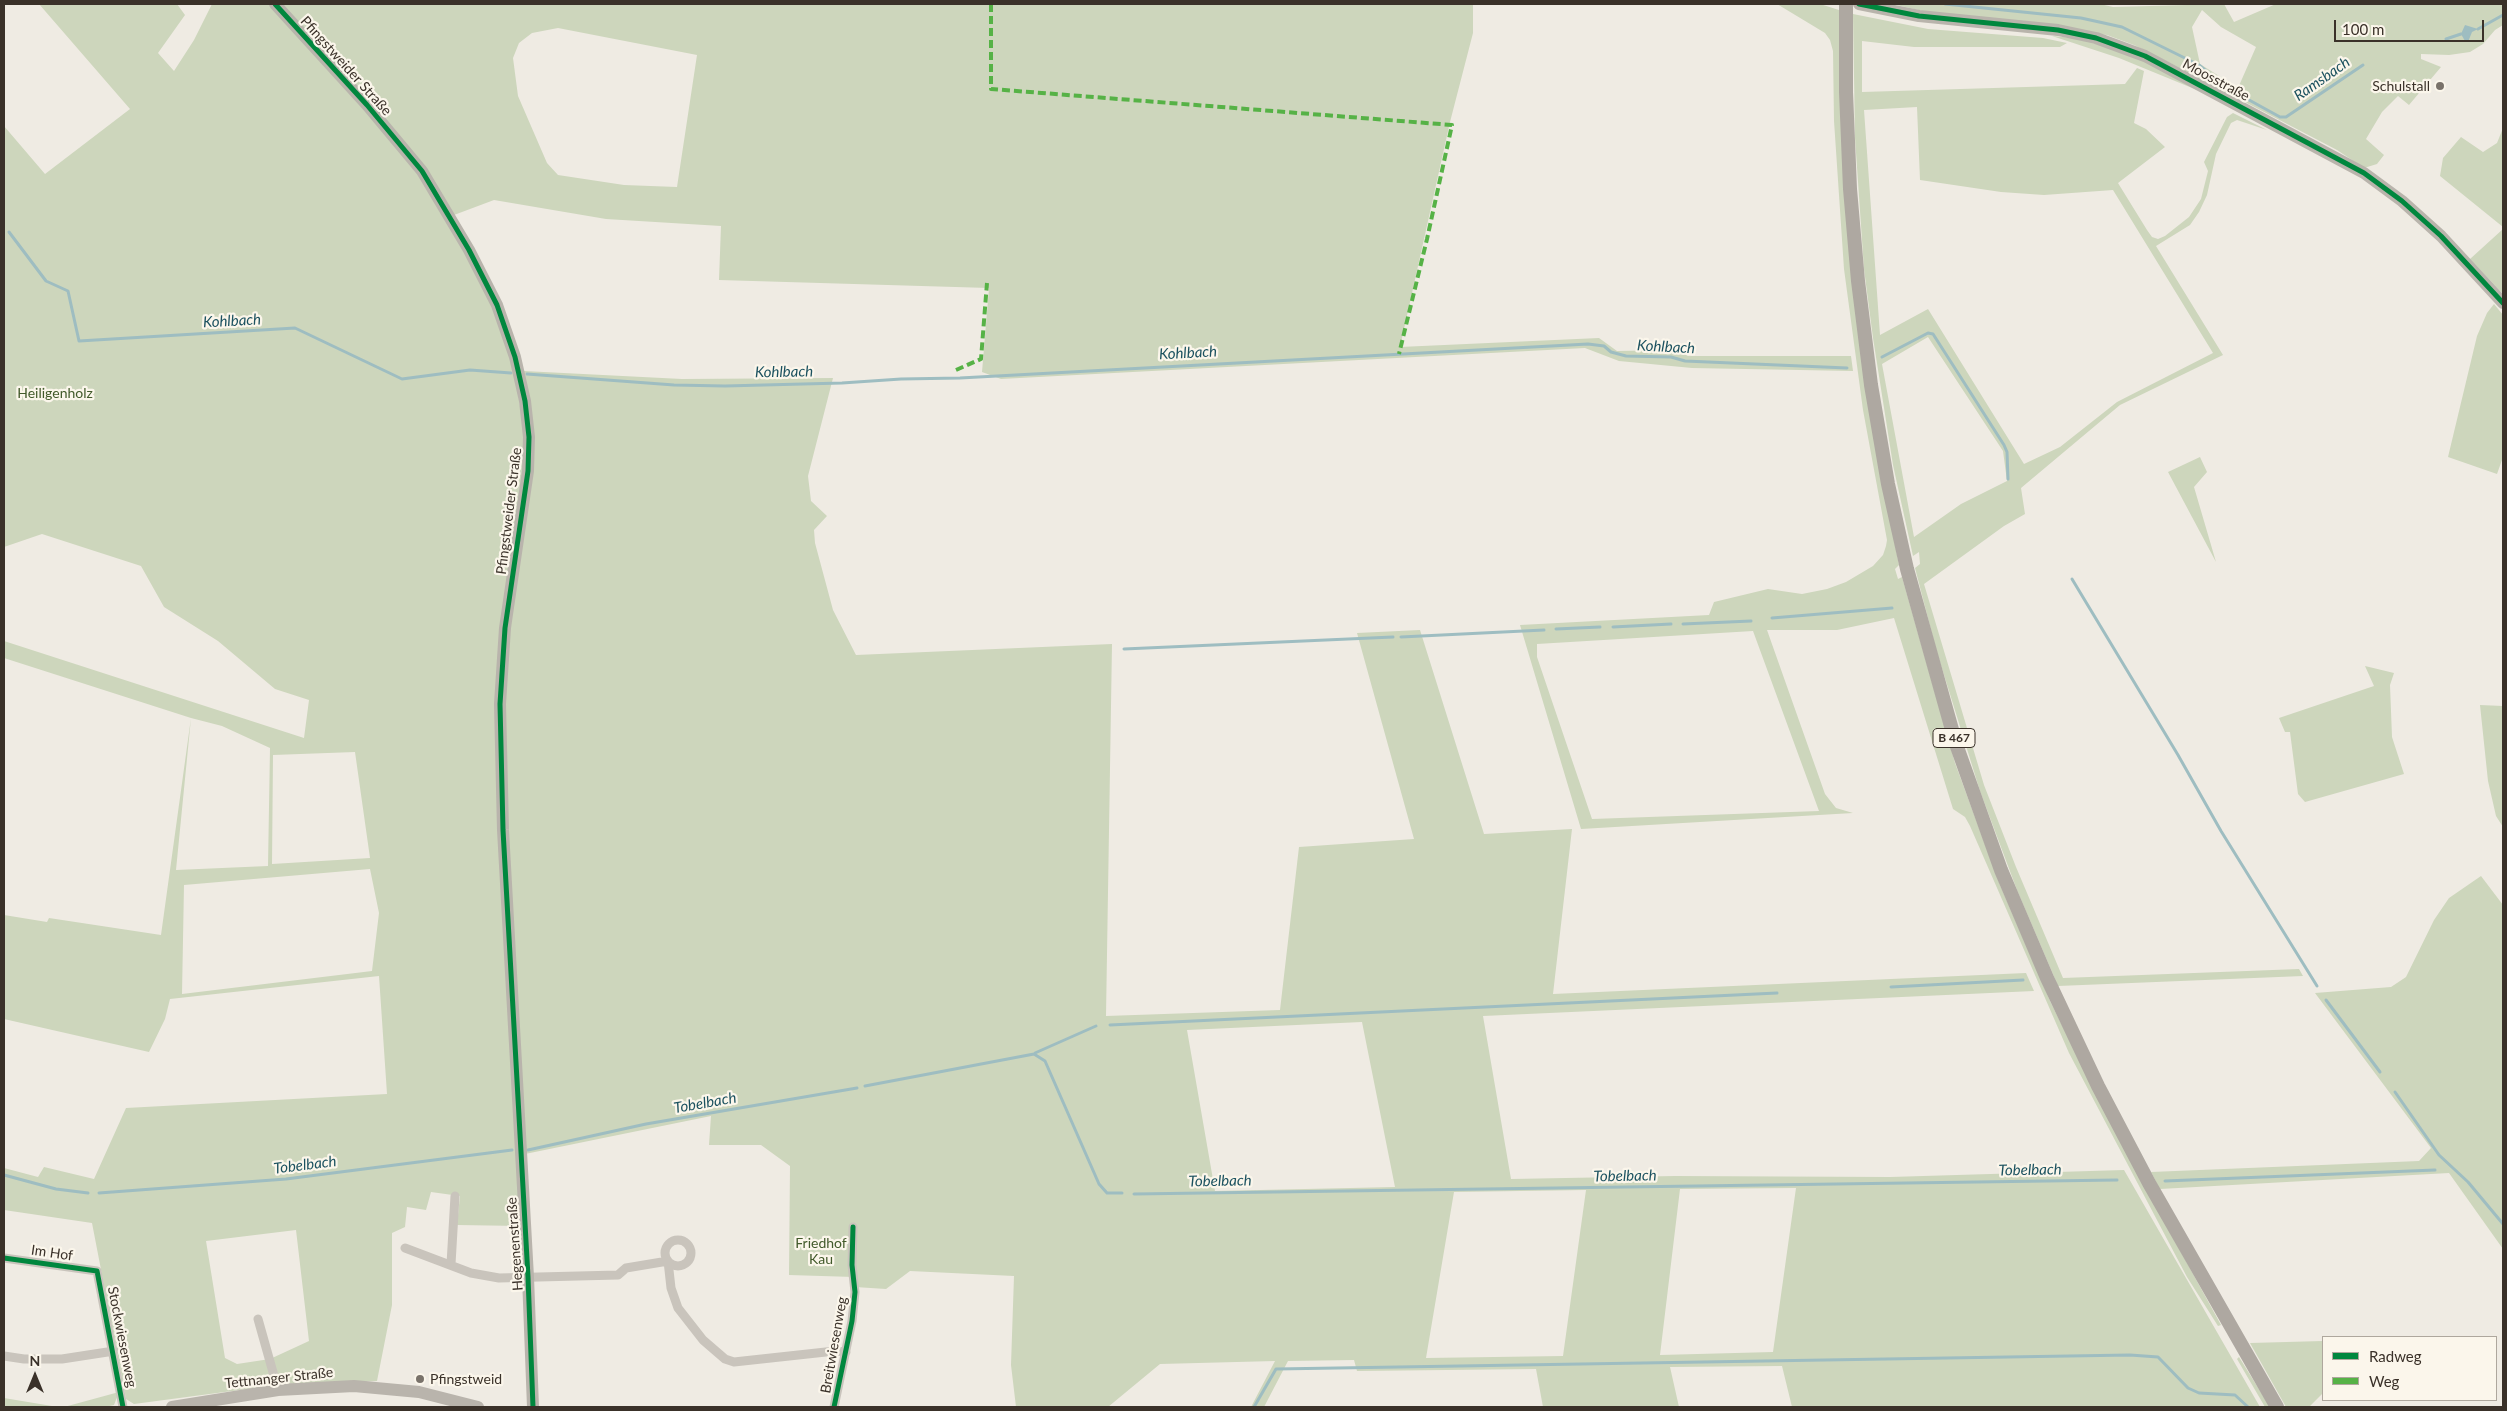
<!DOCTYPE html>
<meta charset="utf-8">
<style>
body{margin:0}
#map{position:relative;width:2507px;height:1411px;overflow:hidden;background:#efebe3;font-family:Lato,sans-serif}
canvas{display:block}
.frame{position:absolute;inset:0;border:5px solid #3a3129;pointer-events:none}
.legend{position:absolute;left:2322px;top:1336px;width:175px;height:65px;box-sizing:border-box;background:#fbf6eb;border:1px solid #aea79d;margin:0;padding:6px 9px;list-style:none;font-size:15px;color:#3a3129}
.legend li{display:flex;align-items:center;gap:10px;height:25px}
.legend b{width:25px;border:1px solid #aea79d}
.north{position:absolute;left:10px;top:1351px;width:50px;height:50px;-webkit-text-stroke:4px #fbf6eb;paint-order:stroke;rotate:0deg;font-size:14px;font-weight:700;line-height:20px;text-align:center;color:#3a3129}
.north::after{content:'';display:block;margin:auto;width:18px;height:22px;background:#3a3129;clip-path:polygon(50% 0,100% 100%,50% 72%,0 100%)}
.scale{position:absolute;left:2334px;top:20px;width:150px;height:22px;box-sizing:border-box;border:2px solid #3a3129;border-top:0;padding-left:6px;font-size:15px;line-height:18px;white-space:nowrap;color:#3a3129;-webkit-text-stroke:4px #fbf6eb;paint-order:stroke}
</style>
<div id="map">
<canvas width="2507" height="1411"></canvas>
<div class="frame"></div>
<ul class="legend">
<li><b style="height:6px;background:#00873e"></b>Radweg</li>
<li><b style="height:6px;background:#56b246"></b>Weg</li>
</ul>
<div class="north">N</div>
<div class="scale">100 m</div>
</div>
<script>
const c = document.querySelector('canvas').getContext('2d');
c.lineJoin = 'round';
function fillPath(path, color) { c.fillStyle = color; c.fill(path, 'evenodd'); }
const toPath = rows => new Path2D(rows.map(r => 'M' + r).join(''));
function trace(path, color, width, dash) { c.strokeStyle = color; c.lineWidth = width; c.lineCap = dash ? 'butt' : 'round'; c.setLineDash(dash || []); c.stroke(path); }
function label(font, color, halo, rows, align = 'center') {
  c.font = font + ' Lato,sans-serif'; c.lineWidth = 4.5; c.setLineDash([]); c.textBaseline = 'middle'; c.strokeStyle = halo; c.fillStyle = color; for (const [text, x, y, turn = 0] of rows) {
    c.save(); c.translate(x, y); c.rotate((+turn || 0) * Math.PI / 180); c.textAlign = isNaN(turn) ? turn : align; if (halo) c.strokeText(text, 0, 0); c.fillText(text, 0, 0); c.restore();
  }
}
const green = toPath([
 [39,4,177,4,185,15,158,53,174,71,194,40,212,4,1473,4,1473,33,1450,122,1400,347,1599,338,1617,351,1679,350,1688,356,1851,356,1853,371,1692,368,1619,361,1585,348,1001,379,982,372,989,288,719,280,721,226,606,219,494,200,446,218,491,301,513,362,523,425,527,511,524,371,682,379,833,378,808,476,811,501,827,516,814,530,815,543,833,610,856,655,1112,644,1106,1016,1280,1010,1299,847,1414,839,1357,633,1420,630,1484,834,1572,829,1553,994,2026,973,2034,991,1483,1016,1511,1179,1675,1176,1890,1177,2124,1170,2260,1407,1792,1407,1782,1366,1670,1367,1679,1407,1543,1407,1536,1369,1357,1371,1354,1360,1288,1361,1264,1407,1251,1407,1275,1361,1160,1364,1108,1407,1016,1407,1011,1365,1014,1276,910,1271,886,1289,855,1287,854,1277,789,1275,790,1166,761,1145,709,1145,711,1116,525,1154,498,659,522,1226,457,1225,460,1196,431,1192,426,1210,407,1207,405,1227,392,1233,392,1305,377,1381,285,1384,134,1404,126,1399,92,1223,4,1210,4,1168,38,1177,44,1167,94,1179,126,1108,387,1094,379,976,170,999,165,1019,149,1052,4,1019,4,915,47,922,49,918,161,935,191,718,4,658,4,641,304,738,309,700,275,689,218,641,164,607,141,566,42,534,4,547,4,126,45,174,130,109],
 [558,28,697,55,677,187,624,185,558,175,547,163,518,96,513,58,519,43,532,33],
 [191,718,222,726,270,748,268,866,176,870],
 [355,752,370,858,272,864,273,755],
 [370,869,379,913,372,971,182,994,184,885],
 [1362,1022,1395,1187,1215,1191,1187,1030],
 [1796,1188,1773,1352,1660,1355,1680,1189],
 [1586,1190,1563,1356,1426,1358,1454,1192],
 [296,1230,309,1341,270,1359,237,1364,225,1358,206,1241],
 [1777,4,1820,4,1839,10,1850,261,1871,421,1899,565,1895,569,1898,579,1902,577,1955,763,2000,885,2051,1003,2113,1128,2221,1325,2218,1326,2187,1277,2069,1053,1970,826,1965,817,1953,809,1894,618,1837,630,1767,630,1825,794,1836,808,1853,813,1581,829,1520,625,1709,615,1714,602,1768,589,1802,594,1827,589,1846,582,1873,566,1883,555,1886,546,1887,540,1863,410,1844,269,1834,121,1833,51,1830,40,1825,33],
 [1753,631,1819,811,1592,819,1537,657,1537,644],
 [1892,4,2100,4,2113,7,2224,4,2234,22,2276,4,2503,4,2503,25,2495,30,2483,44,2470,52,2449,55,2421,54,2421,59,2441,67,2409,105,2398,96,2382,112,2366,139,2384,155,2377,164,2364,168,2337,150,2172,64,2134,45,2107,35,1923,11],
 [2202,10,2221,27,2256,47,2238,88,2200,64,2192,27],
 [1853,14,1928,29,2043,38,2067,43,2060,47,1914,47,1862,41,1862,92,2125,84,2137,68,2144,71,2134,123,2146,129,2165,147,2118,183,2147,230,2152,237,2158,239,2165,236,2189,217,2201,199,2208,171,2204,162,2227,117,2233,113,2267,130,2237,120,2231,123,2216,154,2207,195,2199,212,2190,225,2156,246,2223,355,2120,405,2021,488,2025,514,2004,526,1924,584,1984,785,2016,867,2063,978,2299,969,2303,976,2058,986,2017,890,1980,791,1936,649,1915,568,1920,564,1919,552,1913,556,1893,465,1873,338,1864,269,1855,138],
 [1917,107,1920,180,2001,192,2044,195,2113,190,2213,353,2117,402,2060,447,2024,464,1928,309,1880,335,1864,110],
 [1928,337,2003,451,2007,481,1961,504,1914,537,1882,364],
 [2052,36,2074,38,2099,44,2146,62,2197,90,2119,58],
 [2503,128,2503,227,2440,176,2443,158,2461,137,2483,152,2497,143],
 [2503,229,2503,294,2470,259],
 [2494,304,2503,315,2503,457,2497,474,2448,457,2477,336,2487,313],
 [2200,457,2207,472,2194,487,2216,562,2168,472],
 [2365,666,2394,673,2390,685,2392,737,2404,774,2305,802,2298,794,2290,732,2285,732,2279,718,2374,686],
 [2480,705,2503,706,2503,827,2496,816,2488,781],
 [2481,876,2503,905,2503,1249,2449,1173,2160,1189,2151,1172,2419,1161,2431,1148,2315,993,2391,987,2406,977,2434,920,2449,898],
 [2323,1341,2323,1393,2309,1407,2286,1407,2250,1343],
 [2239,1357,2270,1407,2265,1407,2237,1359],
 [119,1392,114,1405,105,1407,64,1407],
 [4,1398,58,1407,4,1407]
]);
const water = toPath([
 [2465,25,2478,29,2472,32,2468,42,2465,41,2461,34]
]);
const stream = toPath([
 [1945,4,2081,18,2122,27,2199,65,2224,86],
 [2478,29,2503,15],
 [2446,39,2461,34],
 [2240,95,2280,117,2286,117,2363,65],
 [9,232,46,281,68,291,79,341,295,328,402,379,470,370,511,373],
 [1882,357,1928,333,1933,334,2004,445,2007,452,2008,479],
 [527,374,674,385,725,386,842,383,901,379,960,378,1588,344,1604,346,1611,352,1626,356,1671,357,1685,361,1847,368],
 [2072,579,2178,755,2221,831,2317,986],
 [1772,618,1892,608],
 [1683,624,1751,621],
 [1613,627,1671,624],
 [1556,629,1600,627],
 [1401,637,1544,630],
 [1124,649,1393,637],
 [1891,987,2023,980],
 [2326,1000,2380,1072],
 [1110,1025,1777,993],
 [1035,1053,1096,1026],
 [865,1086,1034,1054,1045,1061,1099,1184,1107,1193,1122,1193],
 [2395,1092,2439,1155,2468,1182,2503,1224],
 [528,1150,646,1124,857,1088],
 [4,1175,56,1189,88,1193],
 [2165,1181,2435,1170],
 [99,1193,286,1179,512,1150],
 [1134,1194,2117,1180],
 [1254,1407,1276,1369,2130,1355,2158,1357,2188,1388,2199,1393,2235,1395,2248,1407]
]);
const street = toPath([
 '665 1253a13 13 0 1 1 26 0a13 13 0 1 1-26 0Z',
 [405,1248,471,1273,499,1278,618,1275,626,1268,668,1261,671,1288,678,1308,703,1340,725,1359,734,1362,835,1351,846,1352],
 [4,1258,97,1271,123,1407],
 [451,1264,455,1196],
 [258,1319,278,1390],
 [4,1356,24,1359,62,1359,114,1351],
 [834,1407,852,1321,855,1292,852,1265,853,1227]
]);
const secondary = toPath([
 [275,4,367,105,422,171,469,250,497,305,515,357,525,401,529,437,528,471,505,628,500,704,503,830,528,1277,533,1407],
 [1859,4,1919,16,2058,30,2096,38,2145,56,2364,173,2402,201,2441,236,2503,303],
 [172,1407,278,1390,354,1386,419,1392,478,1407]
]);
const primary = toPath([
 [1846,4,1846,92,1850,189,1858,281,1871,385,1888,484,1907,569,1956,744,2001,870,2047,978,2098,1086,2149,1183,2277,1407]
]);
const quiet = toPath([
 [991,4,991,89,1452,125,1427,239,1399,354],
 [956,370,981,359,987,283]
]);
const cycleway = toPath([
 [275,4,367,105,422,171,469,250,497,305,515,357,525,401,529,437,528,471,505,628,500,704,503,830,528,1277,533,1407],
 [1859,4,1919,16,2058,30,2096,38,2145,56,2364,173,2402,201,2441,236,2503,303],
 [4,1258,97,1271,123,1407],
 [834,1407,852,1321,855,1292,852,1265,853,1227]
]);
const markers = [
 [2440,86,5,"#79726a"],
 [420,1379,5,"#79726a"]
];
const shields = [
 [1954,738,42]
];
const shieldNames = [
 ["B 467",1954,738]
];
const streetNames = [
 ["Pfingstweider Straße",346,66,48],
 ["Moosstraße",2216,80,28],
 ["Pfingstweider Straße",509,511,-83],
 ["Hegenenstraße",515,1244,-94],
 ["Im Hof",52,1253,8],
 ["Stockwiesenweg",122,1337,79],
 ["Breitwiesenweg",834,1345,-80],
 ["Tettnanger Straße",279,1378,-6]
];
const poiNames = [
 ["Schulstall",2430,86],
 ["Pfingstweid",430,1379,"left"]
];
const parkNames = [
 ["Heiligenholz",55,393],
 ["Friedhof",821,1243],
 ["Kau",821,1259]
];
const waterNames = [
 ["Ramsbach",2322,79,-35],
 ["Kohlbach",232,321,-3],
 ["Kohlbach",1666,347,3],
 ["Kohlbach",1188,353,-3],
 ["Kohlbach",784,372,-1],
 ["Tobelbach",705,1103,-10],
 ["Tobelbach",305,1165,-7],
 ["Tobelbach",2030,1170,-1],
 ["Tobelbach",1625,1176,-1],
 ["Tobelbach",1220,1181,-1]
];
fillPath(green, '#cdd6bc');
fillPath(water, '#9ebdc1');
trace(stream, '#9ebdc1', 3);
trace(street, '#c9c4bc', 9);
trace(secondary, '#b9b4ac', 12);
trace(primary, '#aea8a1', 14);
trace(quiet, '#56b246', 4, [8, 4]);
trace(cycleway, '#00873e', 5);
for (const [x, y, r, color] of markers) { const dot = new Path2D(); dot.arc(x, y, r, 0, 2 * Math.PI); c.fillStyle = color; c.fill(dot); trace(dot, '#fbf6eb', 2); }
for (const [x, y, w] of shields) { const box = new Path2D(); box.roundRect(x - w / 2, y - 9.5, w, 19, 4); c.fillStyle = '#fbf6eb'; c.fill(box); trace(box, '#3a3129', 1); }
label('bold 12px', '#3a3129', null, shieldNames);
label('14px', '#3a3129', '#fbf6eb', streetNames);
label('14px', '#3a3129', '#fbf6eb', poiNames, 'right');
label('14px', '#425a2b', '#fbf6eb', parkNames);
label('italic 15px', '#1b515f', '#fbf6eb', waterNames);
</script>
